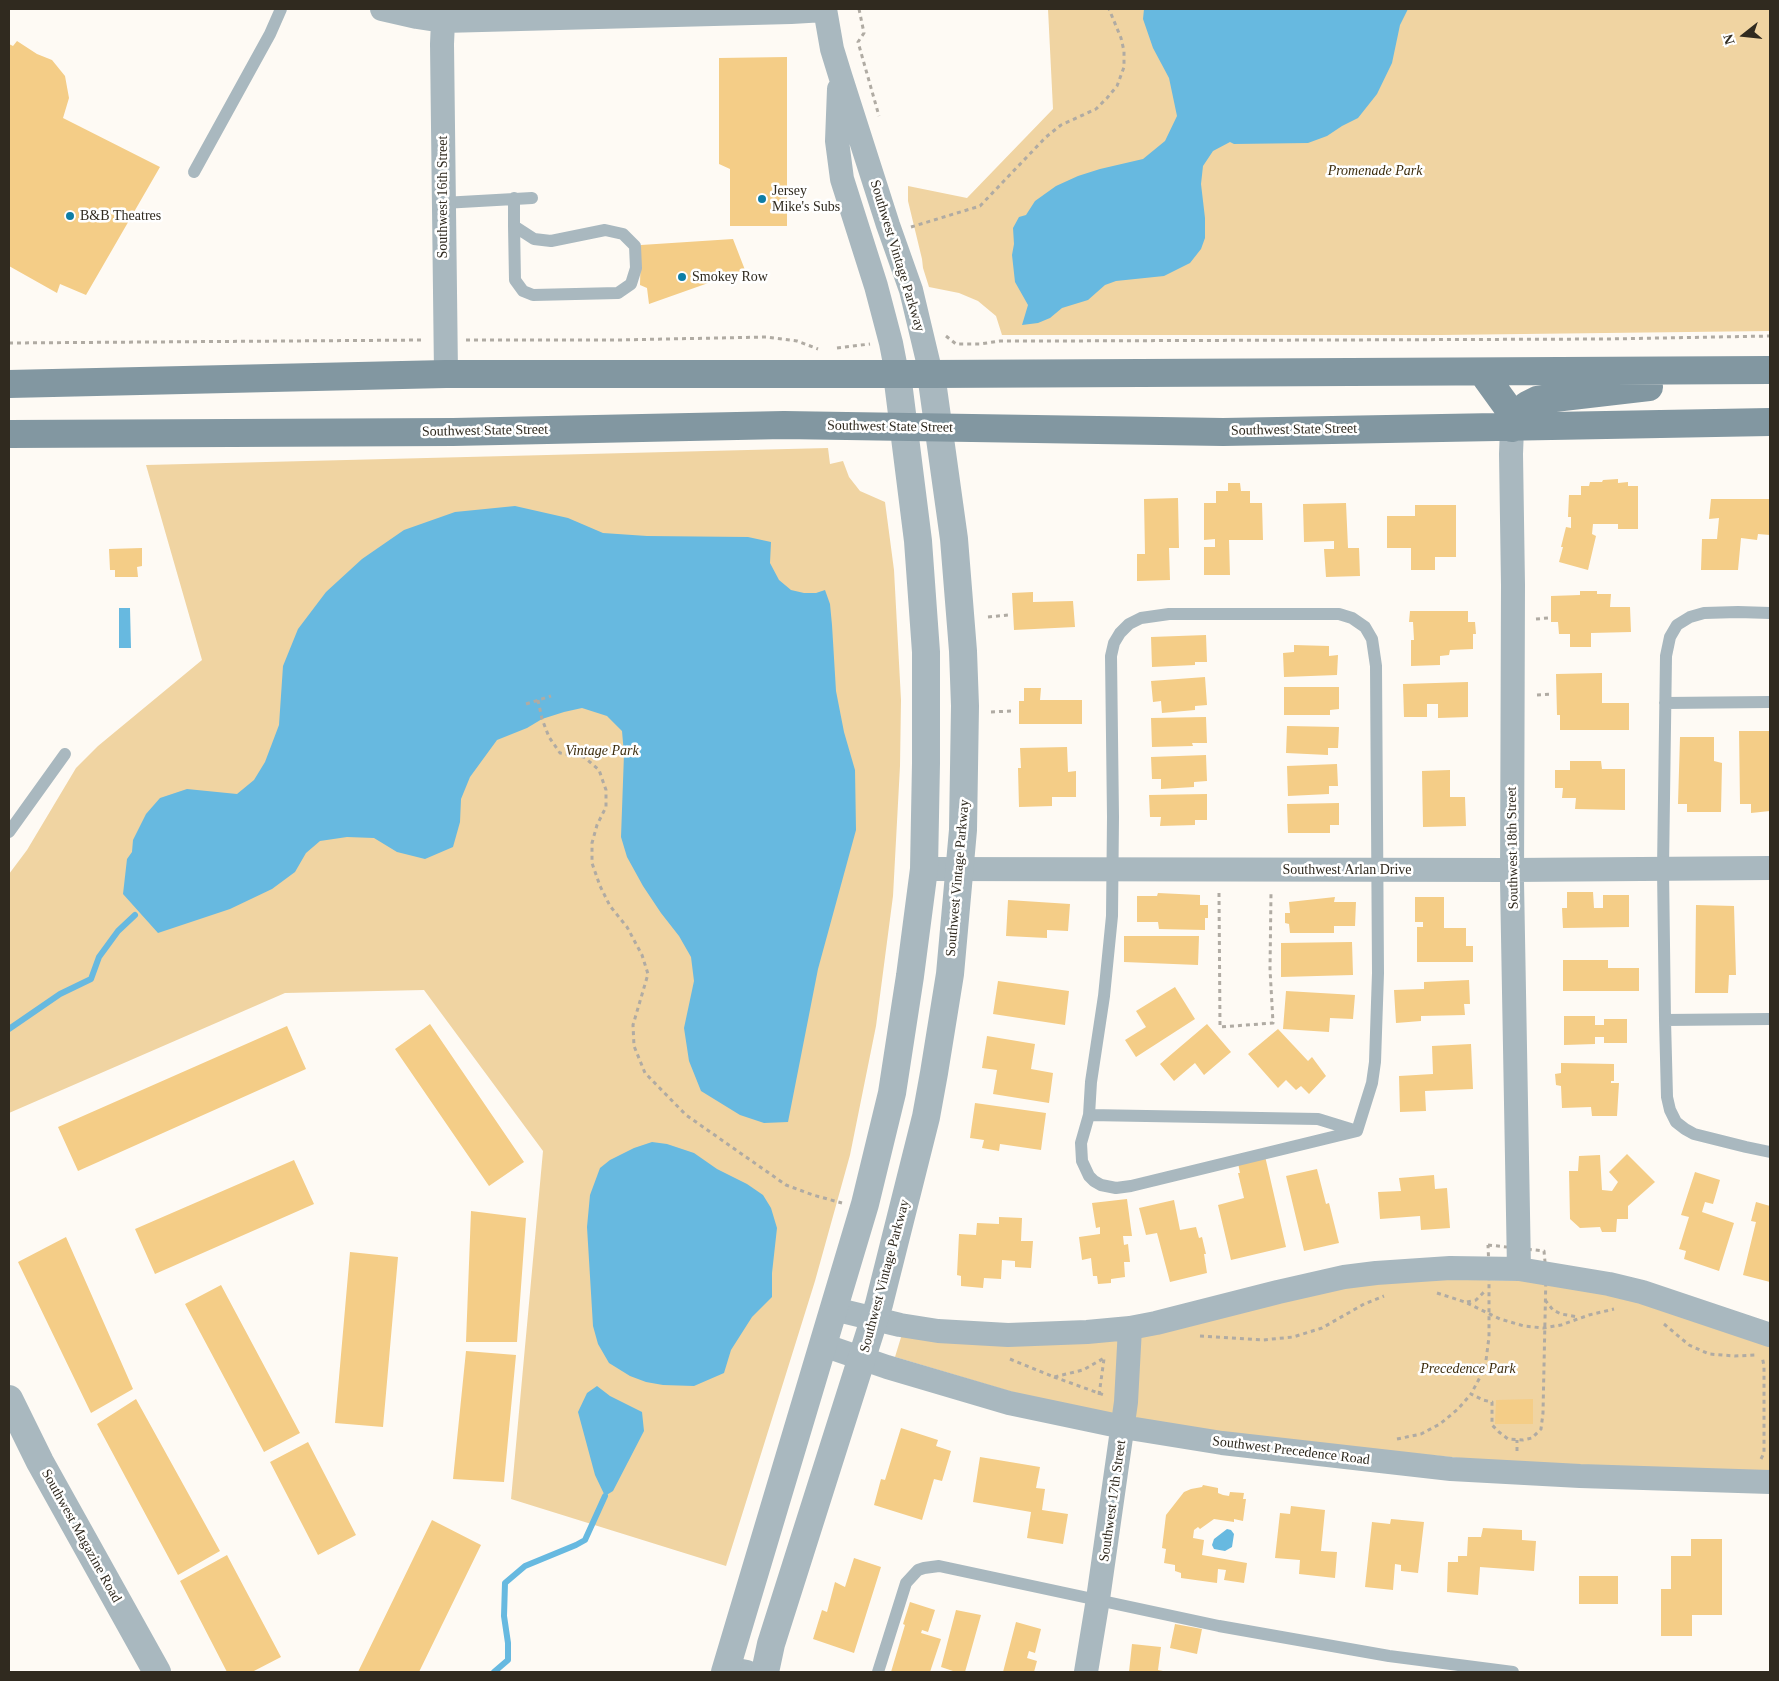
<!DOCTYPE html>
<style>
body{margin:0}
#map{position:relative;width:1779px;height:1681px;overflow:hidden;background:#fefaf4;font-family:Georgia,serif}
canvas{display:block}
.frame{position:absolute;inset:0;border:10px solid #302a1f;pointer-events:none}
.north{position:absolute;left:1719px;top:10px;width:50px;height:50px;-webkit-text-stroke:4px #fff;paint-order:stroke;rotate:254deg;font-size:14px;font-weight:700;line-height:20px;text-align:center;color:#302a1f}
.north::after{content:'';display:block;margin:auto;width:18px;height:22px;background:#302a1f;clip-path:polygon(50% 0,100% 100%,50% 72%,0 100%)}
</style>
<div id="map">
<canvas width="1779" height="1681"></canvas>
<div class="frame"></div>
<div class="north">N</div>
</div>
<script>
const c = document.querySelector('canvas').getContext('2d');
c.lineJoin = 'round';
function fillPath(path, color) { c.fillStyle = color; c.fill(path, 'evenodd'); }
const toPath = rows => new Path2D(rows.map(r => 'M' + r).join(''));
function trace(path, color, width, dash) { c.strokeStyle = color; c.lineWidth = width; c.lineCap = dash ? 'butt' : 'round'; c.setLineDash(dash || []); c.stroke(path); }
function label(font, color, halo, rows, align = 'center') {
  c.font = font + ' Georgia,serif'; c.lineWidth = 5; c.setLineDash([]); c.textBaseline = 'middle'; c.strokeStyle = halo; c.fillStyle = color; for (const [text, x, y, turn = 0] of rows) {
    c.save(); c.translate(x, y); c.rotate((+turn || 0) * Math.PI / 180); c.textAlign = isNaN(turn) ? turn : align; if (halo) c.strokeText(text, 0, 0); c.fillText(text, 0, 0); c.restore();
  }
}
const green = toPath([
 [1048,9,1770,9,1770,331,1441,335,1002,335,996,316,978,301,959,293,929,287,923,268,922,259,908,201,908,186,967,198,1053,109],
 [828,448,830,464,843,461,849,477,860,491,885,502,894,570,901,700,900,766,893,896,876,1026,850,1155,815,1281,726,1566,511,1499,543,1151,424,990,285,993,9,1113,9,874,27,850,76,768,98,746,202,660,146,465],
 [1423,1279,1534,1281,1633,1299,1770,1345,1770,1473,1510,1463,1228,1435,1039,1400,895,1357,902,1334,959,1341,1323,1290]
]);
const water = toPath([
 [1144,9,1408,9,1400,25,1392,63,1377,94,1358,118,1342,126,1327,136,1308,143,1234,144,1230,142,1213,151,1203,166,1201,184,1205,218,1205,238,1201,249,1190,263,1164,276,1116,281,1105,285,1088,300,1062,308,1050,318,1038,323,1022,325,1028,305,1015,282,1012,255,1014,244,1013,228,1019,217,1026,215,1035,201,1056,186,1078,176,1100,169,1143,159,1165,141,1177,116,1169,78,1153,48,1143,19],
 [515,506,568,518,603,533,647,536,748,537,771,542,770,563,779,580,791,590,804,593,816,593,825,590,830,604,832,625,836,691,844,732,855,770,856,830,818,969,788,1122,764,1123,740,1115,701,1091,689,1061,684,1028,694,981,691,957,679,936,661,913,643,886,627,857,621,837,624,754,622,731,607,716,582,708,564,712,542,719,527,728,497,740,470,777,461,799,460,822,453,847,425,859,397,852,374,838,347,837,320,841,306,853,295,872,272,889,230,909,158,933,123,894,127,859,132,852,133,840,146,814,160,798,187,789,237,794,254,780,265,762,279,725,283,666,298,629,326,592,362,559,404,530,455,512],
 [119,608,130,608,131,648,119,648],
 [652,1142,667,1144,694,1153,717,1169,747,1184,763,1195,771,1208,777,1228,772,1273,772,1297,752,1317,731,1350,724,1373,694,1386,663,1385,646,1382,630,1376,609,1363,598,1344,593,1326,587,1227,590,1195,600,1168,610,1160,634,1148],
 [597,1386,610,1396,642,1412,644,1431,613,1491,605,1496,595,1475,578,1412,587,1393],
 [1227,1529,1231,1530,1234,1534,1232,1547,1225,1551,1214,1549,1212,1545,1214,1539]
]);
const stream = toPath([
 [9,1029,60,994,91,979,99,957,118,931,135,915],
 [494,1672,508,1660,508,1643,504,1616,505,1583,525,1566,576,1545,585,1540,605,1496]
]);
const building = toPath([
 [17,41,37,54,52,60,65,76,69,98,63,118,160,167,86,295,60,284,57,293,9,266,9,44,13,46],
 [787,57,787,226,730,226,730,169,719,164,719,58],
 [733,239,745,270,649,304,647,288,640,285,641,245],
 [1618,479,1618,483,1628,482,1628,486,1638,486,1638,529,1618,529,1618,524,1593,524,1592,534,1596,536,1588,570,1559,562,1563,547,1561,547,1566,527,1571,528,1571,517,1568,517,1569,495,1581,495,1581,486,1589,486,1590,482,1602,482,1603,480],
 [1228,483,1240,483,1241,491,1250,491,1250,503,1262,503,1263,540,1229,540,1230,575,1204,575,1204,547,1215,547,1215,539,1204,540,1204,503,1216,503,1216,491,1228,491],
 [1178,498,1179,548,1169,548,1170,580,1137,581,1137,554,1145,554,1144,499],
 [1711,499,1770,499,1770,535,1758,534,1757,540,1741,538,1738,570,1701,570,1702,539,1717,539,1719,518,1709,519],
 [1346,503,1348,548,1359,548,1360,576,1326,577,1324,549,1334,549,1334,541,1304,542,1303,504],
 [1415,505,1456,505,1456,557,1435,557,1435,570,1411,570,1411,548,1387,548,1387,516,1415,516],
 [142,548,142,566,137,567,138,577,115,577,115,570,110,570,109,549],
 [1580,591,1597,591,1597,594,1611,594,1610,607,1630,607,1631,632,1591,633,1591,647,1570,647,1570,634,1559,634,1558,622,1551,622,1551,596,1580,595],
 [1033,592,1033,602,1073,601,1075,627,1014,630,1012,593],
 [1410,611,1468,611,1468,622,1475,622,1476,634,1473,634,1473,649,1450,650,1449,655,1440,656,1440,665,1411,666,1411,640,1414,640,1413,622,1409,622],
 [1206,635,1207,662,1195,662,1195,665,1152,667,1151,637],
 [1294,645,1329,646,1329,656,1338,655,1337,675,1284,677,1283,653,1294,652],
 [1602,673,1602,703,1629,703,1629,730,1560,730,1560,715,1557,715,1556,674],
 [1205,677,1207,705,1195,706,1195,710,1162,713,1161,701,1153,702,1151,681],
 [1468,682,1468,717,1438,718,1438,704,1427,704,1427,717,1404,717,1403,684],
 [1284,687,1339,687,1339,709,1330,710,1330,715,1284,715],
 [1024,688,1041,688,1040,700,1082,700,1082,724,1019,724,1019,701,1024,701],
 [1206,717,1207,743,1192,743,1193,746,1152,747,1151,718],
 [1287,726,1339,727,1338,748,1328,748,1328,755,1286,753],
 [1739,731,1770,731,1770,811,1751,813,1751,804,1740,804],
 [1680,737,1714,737,1714,761,1722,763,1721,812,1687,812,1687,804,1678,804],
 [1067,747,1068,772,1076,771,1076,797,1052,797,1052,806,1019,807,1018,768,1021,768,1020,748],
 [1206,755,1207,781,1194,782,1194,787,1161,789,1161,779,1152,779,1151,757],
 [1570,761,1601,761,1602,769,1625,769,1625,810,1575,809,1576,798,1562,798,1563,788,1555,788,1555,770,1570,770],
 [1337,764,1338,786,1329,786,1329,794,1288,796,1287,766],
 [1450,770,1450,797,1465,797,1466,826,1423,827,1422,771],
 [1207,794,1207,820,1195,820,1195,825,1160,826,1161,817,1150,817,1149,795],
 [1339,803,1339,825,1330,825,1330,833,1288,833,1287,804],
 [1567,892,1593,892,1594,908,1603,908,1603,895,1629,895,1629,927,1563,928,1562,908,1567,908],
 [1158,893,1200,895,1200,905,1208,905,1208,918,1205,918,1205,930,1159,929,1158,922,1137,922,1137,896,1157,896],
 [1335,897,1334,902,1356,902,1355,926,1334,926,1334,933,1290,933,1289,924,1285,923,1285,913,1290,913,1289,902],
 [1415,897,1444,897,1444,928,1466,928,1466,946,1473,946,1473,962,1417,962,1417,927,1423,927,1423,922,1415,922],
 [1008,900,1070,904,1068,931,1047,930,1047,938,1006,936],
 [1696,905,1734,906,1736,975,1729,975,1728,993,1695,993],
 [1124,936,1199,936,1198,965,1124,962],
 [1352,942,1353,975,1281,977,1281,943],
 [1563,960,1608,960,1608,968,1639,968,1639,991,1563,991],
 [1469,980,1470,1004,1464,1004,1465,1015,1421,1016,1421,1021,1396,1023,1394,990,1424,989,1424,982],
 [998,981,1069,991,1065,1025,993,1014],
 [1175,987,1195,1019,1136,1057,1125,1040,1146,1027,1136,1011],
 [1286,991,1355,995,1353,1019,1330,1018,1329,1032,1283,1029],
 [1564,1016,1595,1016,1595,1025,1604,1025,1604,1019,1627,1019,1627,1043,1604,1043,1604,1037,1595,1037,1595,1044,1564,1045],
 [430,1024,524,1162,489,1186,395,1049],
 [1207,1024,1231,1052,1204,1075,1195,1063,1174,1081,1160,1064],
 [287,1026,306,1069,78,1171,58,1127],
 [1278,1029,1308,1061,1312,1057,1326,1076,1309,1094,1301,1086,1296,1090,1286,1080,1278,1088,1248,1054],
 [987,1036,1035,1044,1031,1069,1053,1073,1049,1103,993,1094,997,1070,982,1068],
 [1471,1044,1473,1089,1425,1091,1426,1111,1400,1112,1399,1076,1433,1074,1432,1046],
 [1561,1063,1614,1064,1614,1081,1611,1081,1611,1083,1619,1083,1617,1116,1592,1116,1591,1107,1562,1108,1561,1086,1556,1085,1555,1074,1561,1073],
 [975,1103,1046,1113,1041,1150,1000,1144,999,1151,982,1148,984,1140,970,1138],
 [1627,1154,1655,1182,1628,1206,1628,1219,1617,1219,1616,1232,1602,1232,1600,1227,1580,1228,1570,1219,1569,1171,1578,1171,1579,1156,1600,1155,1602,1190,1612,1191,1618,1182,1609,1172],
 [1265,1156,1286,1247,1231,1260,1218,1205,1244,1198,1238,1173,1240,1173,1238,1163],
 [294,1160,314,1204,155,1274,135,1229],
 [1317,1169,1326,1204,1329,1203,1339,1243,1304,1251,1286,1176],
 [1695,1172,1720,1180,1713,1204,1705,1202,1702,1212,1734,1223,1719,1271,1684,1259,1686,1251,1679,1249,1689,1217,1681,1215],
 [1434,1175,1435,1189,1447,1188,1450,1228,1421,1230,1420,1216,1380,1219,1378,1192,1401,1191,1399,1178],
 [1127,1199,1132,1236,1123,1236,1124,1245,1128,1244,1130,1262,1124,1262,1125,1277,1111,1279,1111,1283,1098,1284,1097,1276,1093,1276,1091,1258,1082,1260,1079,1237,1100,1234,1100,1227,1096,1228,1092,1203],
 [1174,1200,1180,1230,1196,1227,1199,1238,1202,1237,1206,1254,1204,1254,1207,1273,1170,1282,1157,1233,1146,1235,1139,1208],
 [1756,1202,1770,1206,1770,1282,1743,1275,1756,1222,1751,1221],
 [471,1211,526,1218,517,1342,466,1342],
 [999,1217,1022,1218,1021,1241,1033,1241,1031,1268,1015,1267,1015,1261,1002,1260,1001,1279,984,1278,983,1288,961,1286,961,1276,957,1275,959,1234,976,1235,977,1223,999,1224],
 [66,1237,133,1389,91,1413,18,1262],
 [350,1252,398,1257,383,1427,335,1423],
 [221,1285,300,1433,264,1452,185,1304],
 [466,1351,516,1355,504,1482,453,1479],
 [136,1399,220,1551,178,1575,97,1424],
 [1533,1399,1533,1424,1495,1424,1496,1400],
 [901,1428,938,1440,936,1446,951,1451,942,1481,934,1479,922,1520,874,1505,881,1479,885,1480],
 [308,1442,356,1535,318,1555,270,1462],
 [980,1457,1040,1467,1036,1488,1045,1489,1042,1510,1068,1514,1063,1544,1027,1538,1031,1512,973,1502],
 [1203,1485,1218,1488,1218,1493,1223,1495,1229,1496,1230,1492,1244,1493,1243,1499,1246,1499,1243,1521,1234,1519,1234,1522,1214,1519,1200,1529,1198,1527,1194,1530,1193,1538,1204,1540,1202,1555,1247,1563,1244,1583,1224,1580,1226,1570,1218,1569,1217,1583,1181,1578,1181,1573,1175,1571,1175,1565,1164,1563,1166,1549,1162,1548,1166,1515,1184,1492,1191,1489,1202,1487],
 [1291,1506,1325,1510,1321,1551,1337,1552,1335,1578,1299,1574,1300,1560,1275,1558,1280,1513,1290,1514],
 [1391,1519,1424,1522,1418,1573,1401,1571,1401,1565,1395,1564,1393,1590,1365,1587,1372,1522,1390,1524],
 [432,1520,481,1545,419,1672,358,1672],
 [1483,1528,1522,1530,1522,1540,1536,1541,1534,1571,1480,1567,1478,1595,1447,1592,1448,1562,1458,1562,1458,1556,1467,1556,1468,1537,1481,1537],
 [1691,1539,1722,1539,1722,1615,1692,1615,1692,1636,1661,1636,1661,1589,1671,1589,1671,1556,1691,1556],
 [227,1555,281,1657,252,1672,227,1672,180,1581],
 [854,1558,881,1567,854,1653,813,1639,822,1610,827,1612,835,1582,845,1587],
 [1579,1576,1618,1576,1618,1604,1579,1604],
 [910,1602,935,1610,928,1632,922,1630,921,1633,941,1639,930,1672,891,1672,905,1625,903,1624],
 [956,1610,981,1615,965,1672,956,1672,941,1667],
 [1016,1622,1041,1629,1035,1653,1029,1651,1027,1658,1037,1661,1034,1672,1003,1672],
 [1175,1624,1202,1629,1197,1654,1170,1648],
 [1132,1644,1161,1647,1158,1670,1168,1672,1129,1672]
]);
const path = toPath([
 [859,9,864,33,858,42,879,116],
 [911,227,980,206,1046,137,1061,125,1096,109,1107,98,1117,86,1124,67,1124,51,1121,38,1109,9],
 [946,336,956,344,980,344,1000,341,1050,341,1607,339,1770,336],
 [466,340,618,340,766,337,797,341,818,349],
 [9,343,425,340],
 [837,348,870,344],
 [988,617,1008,615],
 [1536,619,1548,618],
 [1537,695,1553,694],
 [538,700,542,719,549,737,560,753,584,757,599,770,606,790,606,807,597,825,592,843,592,863,600,886,610,906,627,927,642,955,648,974,633,1025,634,1046,645,1073,686,1115,786,1185,813,1195,842,1203],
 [526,704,551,696],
 [991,712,1012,711],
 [1219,893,1220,1027,1273,1023,1270,969,1271,893],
 [1488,1245,1544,1251,1546,1273,1543,1413,1541,1429,1532,1438,1523,1440,1508,1439,1499,1432,1492,1425,1492,1402,1483,1400,1471,1394,1485,1368,1489,1337,1489,1269,1488,1245],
 [1437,1293,1465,1302,1500,1319,1524,1326,1543,1328,1561,1325,1589,1315,1614,1309],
 [1545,1300,1553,1310,1561,1314,1578,1317],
 [1467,1302,1476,1300,1486,1290],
 [1664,1324,1689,1345,1709,1354,1735,1356,1756,1355],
 [1200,1336,1263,1340,1293,1337,1322,1328,1364,1304,1384,1296],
 [1010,1359,1054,1377,1083,1370,1106,1357],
 [1054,1377,1104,1395],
 [1099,1395,1104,1359],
 [1397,1439,1421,1434,1440,1424,1458,1409,1471,1394],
 [1517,1451,1517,1440],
 [1761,1459,1764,1453,1764,1366,1762,1356]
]);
const service = toPath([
 [194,172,270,34,281,9],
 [443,203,532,198],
 [514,226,534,239,551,241,605,230,623,234,635,246,636,268,631,284,618,293,533,295,523,291,515,280,514,226,514,198],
 [1770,613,1738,612,1704,613,1690,617,1677,625,1670,637,1666,656,1663,869,1665,1020,1667,1097,1670,1110,1676,1122,1685,1129,1694,1134,1746,1147,1770,1152],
 [1169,614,1339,614,1352,618,1365,627,1372,639,1376,666,1378,973,1375,1062,1372,1083,1357,1131,1318,1119,1089,1115,1091,1082,1104,996,1112,916,1113,817,1111,656,1114,643,1120,633,1129,624,1141,618,1169,614],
 [1665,703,1770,702],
 [9,832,65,754],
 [1665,1020,1770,1019],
 [1089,1115,1081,1143,1082,1161,1089,1176,1094,1181,1101,1185,1116,1188,1131,1186,1357,1131],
 [878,1672,906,1583,918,1570,924,1568,939,1566,1219,1626,1389,1656,1513,1672]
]);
const minor = toPath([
 [382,9,417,17,443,21,791,12,825,10],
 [825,9,832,49,840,75,888,225,911,290,931,374],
 [443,21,442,44,446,374],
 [839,89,837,141,842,179,876,286,891,343,897,374],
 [1512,428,1511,454,1513,585,1512,881,1519,1269],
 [924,869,1512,870,1770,868],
 [834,1309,900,1325,938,1331,1008,1335,1087,1332,1130,1328,1156,1323,1278,1292,1344,1277,1376,1273,1450,1268,1519,1269,1609,1284,1642,1292,1770,1335],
 [823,1345,887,1367,1009,1403,1123,1427,1222,1443,1451,1469,1580,1476,1770,1482],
 [726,1668,747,1672],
 [1086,1672,1098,1599,1126,1402,1130,1328]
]);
const tertiary = toPath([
 [9,1399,40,1462,157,1672],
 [725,1672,865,1204,892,1093,910,976,924,869,926,763,926,652,918,541,897,374],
 [765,1672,771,1644,879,1304,926,1117,934,1073,950,974,963,830,965,706,963,651,954,539,931,374]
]);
const secondary = toPath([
 [1482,372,1508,408,1512,428],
 [9,384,446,374,931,374,1770,370],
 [1512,428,1527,405,1537,400,1649,387],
 [9,434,453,432,784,425,1223,432,1770,422]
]);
const markers = [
 [762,199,5,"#0d7ea6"],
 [70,216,5,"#0d7ea6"],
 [682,277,5,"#0d7ea6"]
];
const parkNames = [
 ["Promenade Park",1375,171],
 ["Vintage Park",602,751],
 ["Precedence Park",1468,1369]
];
const poiNames = [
 ["Jersey",772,191],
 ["Mike's Subs",772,207],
 ["B&B Theatres",80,216],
 ["Smokey Row",692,277]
];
const streetNames = [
 ["Southwest 16th Street",443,197,-90],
 ["Southwest Vintage Parkway",897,256,73],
 ["Southwest State Street",890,427,1],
 ["Southwest State Street",1294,430,-1],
 ["Southwest State Street",485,431,-1],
 ["Southwest 18th Street",1513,848,-91],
 ["Southwest Arlan Drive",1347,870],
 ["Southwest Vintage Parkway",958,878,-85],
 ["Southwest Vintage Parkway",885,1276,-75],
 ["Southwest Precedence Road",1291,1451,7],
 ["Southwest 17th Street",1113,1501,-82],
 ["Southwest Magazine Road",81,1536,61]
];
fillPath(green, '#f0d4a2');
fillPath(water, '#67b9e0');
trace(stream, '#67b9e0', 6);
fillPath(building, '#f4cd87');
trace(path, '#b0aba3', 3, [4, 4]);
trace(service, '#a9b8bf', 12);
trace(minor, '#a9b8bf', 24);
trace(tertiary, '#a9b8bf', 28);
trace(secondary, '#8297a1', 28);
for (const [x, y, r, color] of markers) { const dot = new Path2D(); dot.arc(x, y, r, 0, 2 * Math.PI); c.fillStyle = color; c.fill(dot); trace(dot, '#fff', 2); }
label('italic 14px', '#3d2d0e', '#fff', parkNames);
label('14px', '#302a1f', '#fff', poiNames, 'left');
label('14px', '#302a1f', '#fff', streetNames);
</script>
